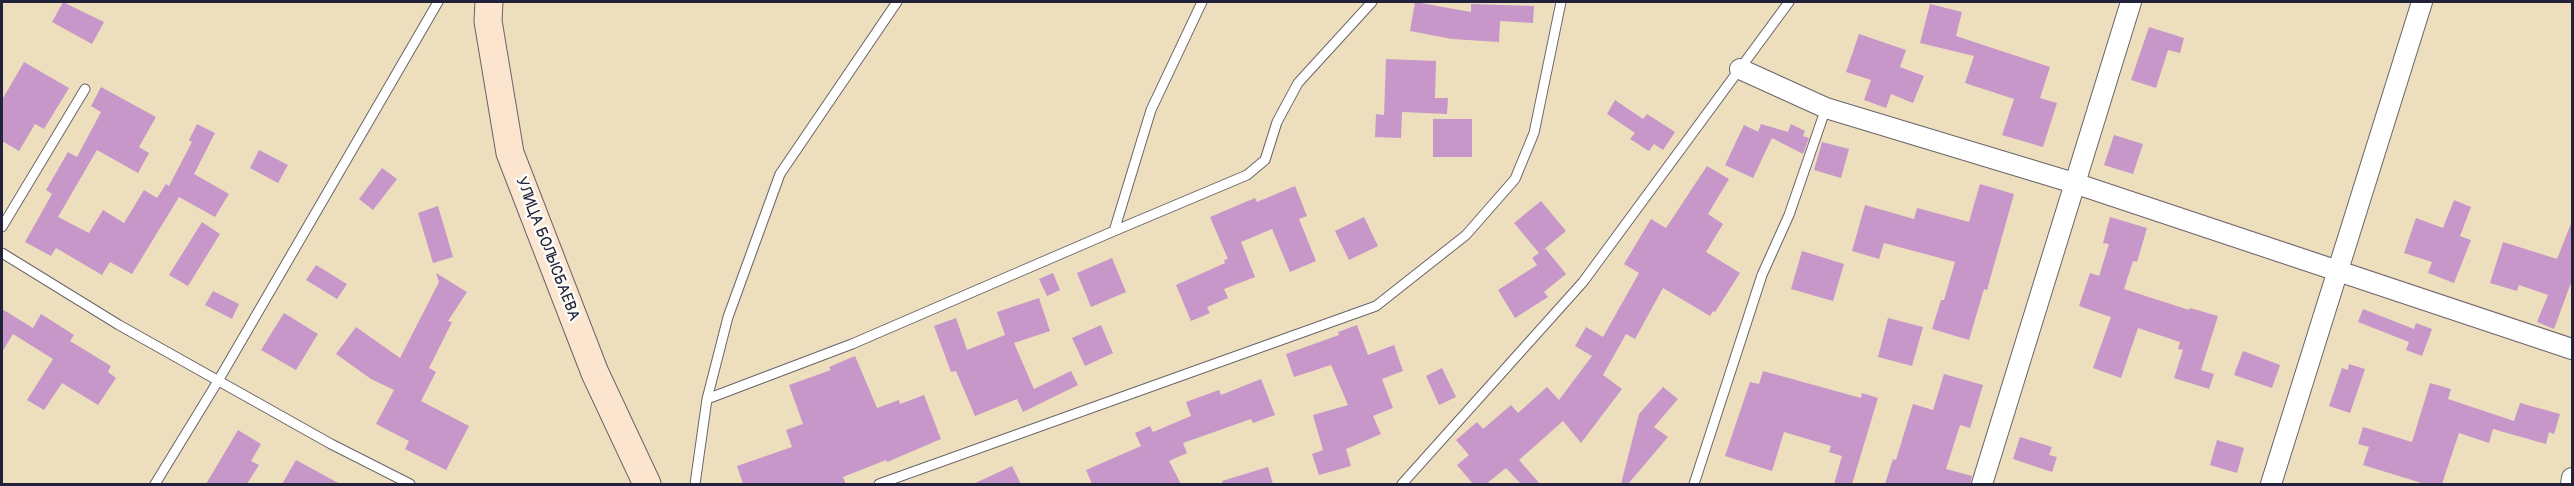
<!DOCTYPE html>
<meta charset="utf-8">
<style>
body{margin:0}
#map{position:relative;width:2574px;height:486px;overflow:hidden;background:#eddfbe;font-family:Pangolin,sans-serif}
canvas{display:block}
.frame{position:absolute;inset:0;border:3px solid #22223b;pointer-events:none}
</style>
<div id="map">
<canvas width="2574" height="486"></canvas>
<div class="frame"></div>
</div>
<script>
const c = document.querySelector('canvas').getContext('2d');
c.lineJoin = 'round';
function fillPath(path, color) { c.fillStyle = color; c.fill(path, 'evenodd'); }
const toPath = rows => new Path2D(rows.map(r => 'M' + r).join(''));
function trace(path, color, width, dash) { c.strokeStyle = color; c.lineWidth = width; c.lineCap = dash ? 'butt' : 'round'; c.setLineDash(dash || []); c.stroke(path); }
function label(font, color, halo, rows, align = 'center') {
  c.font = font + ' Pangolin,sans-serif'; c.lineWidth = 5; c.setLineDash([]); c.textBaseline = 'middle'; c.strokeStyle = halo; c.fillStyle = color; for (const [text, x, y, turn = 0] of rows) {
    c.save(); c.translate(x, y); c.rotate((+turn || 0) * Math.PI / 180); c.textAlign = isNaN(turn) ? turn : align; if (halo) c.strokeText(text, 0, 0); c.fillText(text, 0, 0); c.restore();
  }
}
const building = toPath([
 [63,2,104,22,92,44,52,22],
 [1415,2,1471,12,1471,4,1534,6,1533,23,1500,21,1499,42,1452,39,1410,31],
 [1930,4,1962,12,1956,36,2050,67,2040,98,2057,103,2043,147,2002,135,2014,99,1965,83,1974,56,1920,43],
 [2149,27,2184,38,2180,53,2168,50,2156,88,2131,80],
 [1859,34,1906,50,1900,67,1924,76,1913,103,1891,94,1886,108,1864,100,1871,80,1846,72],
 [1386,59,1436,61,1435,98,1448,98,1447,114,1402,112,1401,138,1375,137,1376,114,1384,115],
 [24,62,69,88,44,129,35,124,19,151,2,141,2,100],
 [101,87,156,117,139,147,149,153,138,173,97,150,58,217,89,233,103,210,124,223,144,190,157,198,166,184,169,186,192,142,189,140,197,124,215,133,194,174,229,194,215,217,179,197,132,274,110,262,102,275,56,248,51,256,25,242,52,194,46,190,68,152,77,157,101,112,91,106],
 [1615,100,1643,119,1647,114,1675,132,1663,150,1654,144,1649,151,1630,139,1635,133,1607,114],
 [1433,119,1472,119,1472,157,1433,157],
 [1761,124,1788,132,1791,124,1805,131,1803,136,1809,138,1803,154,1772,138,1753,178,1725,165,1744,125,1769,137,1758,132],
 [2114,135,2143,144,2133,174,2104,165],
 [1822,142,1849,149,1841,178,1814,170],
 [259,150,288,165,278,183,250,168],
 [1707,166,1729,179,1708,214,1723,224,1706,252,1740,273,1715,312,1713,311,1710,316,1663,288,1635,339,1626,334,1603,375,1622,389,1581,443,1563,421,1519,460,1540,484,1521,484,1506,468,1486,484,1473,484,1457,465,1469,455,1456,440,1477,422,1483,429,1511,405,1518,413,1547,387,1559,400,1592,356,1575,346,1586,327,1603,337,1639,273,1624,264,1651,219,1666,228],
 [382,168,397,179,373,210,359,199],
 [1980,184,2014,194,1987,290,1984,289,1969,340,1932,329,1941,300,1944,300,1955,262,1884,243,1879,259,1852,251,1865,205,1914,219,1917,208,1969,222],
 [1295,186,1307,216,1299,219,1316,261,1290,272,1272,229,1241,242,1255,277,1224,289,1228,298,1207,307,1210,313,1191,321,1176,285,1225,263,1224,260,1228,259,1210,217,1255,198,1257,202],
 [2454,200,2471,207,2460,236,2471,240,2454,283,2428,273,2432,262,2404,253,2416,218,2443,228],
 [1541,201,1566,231,1542,251,1545,248,1566,274,1544,292,1548,297,1515,318,1498,290,1537,265,1532,258,1539,253,1514,223],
 [438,206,453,257,433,263,418,213],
 [1364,217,1378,246,1349,260,1335,231],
 [2110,217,2147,228,2137,262,2133,261,2124,289,2189,310,2190,308,2218,316,2201,370,2214,374,2209,389,2174,378,2183,350,2178,349,2180,342,2138,328,2121,378,2093,368,2111,317,2079,306,2090,273,2099,276,2109,244,2103,243],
 [2572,221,2572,280,2554,329,2537,322,2548,295,2519,285,2517,291,2490,283,2503,242,2557,259],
 [202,222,220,234,188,286,169,275],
 [1802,251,1844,264,1833,301,1791,289],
 [1112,258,1126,292,1091,307,1077,273],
 [316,265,347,284,337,299,306,280],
 [436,273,467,292,448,321,452,322,429,368,436,372,421,401,469,426,446,470,405,449,409,441,376,424,394,390,371,379,336,354,356,327,400,358,439,282],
 [1053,273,1060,290,1047,296,1039,279],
 [213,291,239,304,232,319,205,305],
 [1039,298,1050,331,1014,343,1034,389,1071,371,1078,385,1023,412,1017,399,975,416,956,371,951,372,934,326,956,318,967,350,1005,335,997,312],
 [2,309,33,328,41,314,74,335,70,341,111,366,108,372,116,378,98,405,62,383,44,410,27,400,53,359,13,334,2,352],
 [2363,309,2414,329,2416,323,2432,329,2422,356,2406,350,2409,342,2358,322],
 [284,313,318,334,296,370,261,350],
 [1888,318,1923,327,1912,366,1878,357],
 [1101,325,1113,353,1085,366,1072,338],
 [1357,325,1368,355,1394,345,1403,371,1382,379,1393,408,1373,416,1381,434,1346,449,1351,466,1319,475,1312,454,1323,450,1313,415,1348,405,1331,365,1294,377,1286,354,1339,335,1338,332],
 [2243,351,2280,365,2272,388,2234,375],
 [855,356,877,408,899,400,900,404,924,395,941,439,887,462,886,460,843,477,846,484,743,484,737,466,792,447,786,430,803,424,789,385,831,370,829,367],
 [2349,364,2365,369,2350,413,2329,406,2342,368,2348,370],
 [1442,368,1456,397,1439,405,1426,376],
 [1763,371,1861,398,1862,393,1878,398,1852,484,1834,484,1842,456,1829,452,1831,446,1784,432,1772,471,1725,456,1750,382,1759,384],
 [1944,374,1983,385,1970,428,1960,425,1946,469,1972,476,1970,484,1885,484,1893,459,1896,460,1913,404,1933,410],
 [1261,379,1275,415,1253,423,1251,419,1183,443,1187,453,1169,461,1181,484,1092,484,1086,470,1141,446,1135,433,1150,426,1153,432,1191,416,1186,402,1219,390,1221,395],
 [2430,383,2451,389,2448,399,2514,421,2520,403,2560,414,2554,434,2549,432,2546,444,2493,429,2489,443,2459,433,2442,484,2425,484,2363,465,2369,447,2358,444,2363,427,2412,442],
 [1663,387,1678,399,1654,427,1668,437,1628,484,1621,484,1639,414],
 [238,430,261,444,251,461,259,465,247,484,206,484],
 [2020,437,2052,447,2049,455,2057,457,2052,472,2013,459],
 [2217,440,2244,448,2237,473,2210,465],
 [296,460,340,484,282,484],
 [1012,466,1021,484,973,484],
 [1268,467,1273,484,1223,484,1222,481]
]);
const lane = toPath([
 [2,227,85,89],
 [1114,231,1247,175,1265,160,1277,122,1298,83,1372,2],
 [2,253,119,325,331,444,410,484],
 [707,399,728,317,780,174,897,2],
 [155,484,218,381,438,2],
 [695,484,707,399,852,344,1114,231,1151,110,1202,2],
 [879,484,1376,306,1466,235,1515,179,1534,133,1561,2],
 [1402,484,1583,282,1789,2],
 [1694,484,1762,275,1789,215,1826,108]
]);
const street = toPath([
 [1740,69,1826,108,2074,183,2572,349],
 [1982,484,2131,2],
 [2271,484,2422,2],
 [2571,484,2572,478]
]);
const secondary = toPath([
 [489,2,488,21,510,153,595,373,647,484]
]);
const streetNames = [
 ["УЛИЦА БОЛЫСБАЕВА",547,249,69]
];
fillPath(building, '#c697c8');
trace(lane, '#696469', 11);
trace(street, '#696469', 22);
trace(secondary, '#696469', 29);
trace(lane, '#fff', 9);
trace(street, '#fff', 20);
trace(secondary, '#fce5cf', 27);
label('16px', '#22223b', '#fdfcf7', streetNames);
</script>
